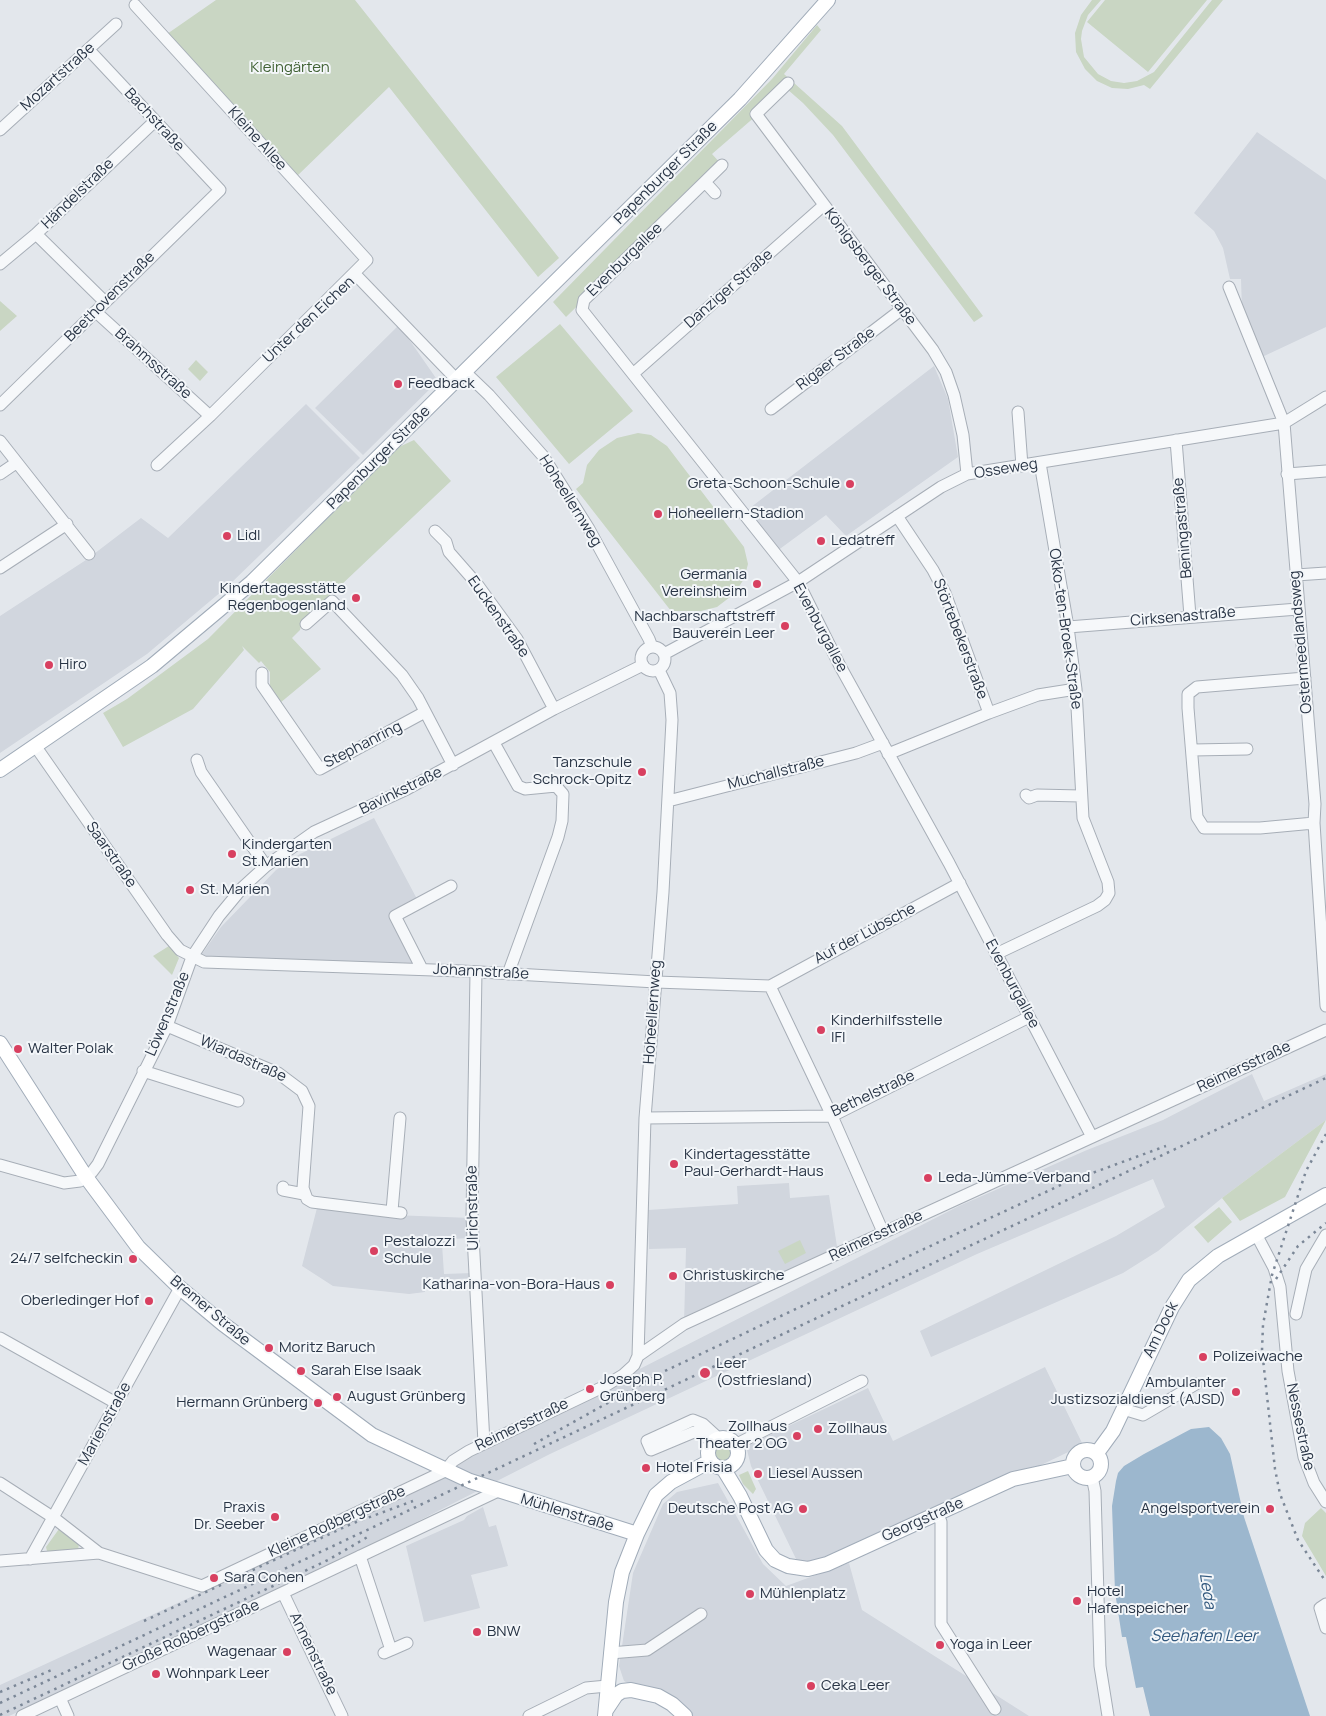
<!DOCTYPE html>
<meta charset="utf-8">
<style>
body{margin:0}
canvas{display:block;background:#e3e7ec}
</style>
<canvas width="1326" height="1716"></canvas>
<script>
const c = document.querySelector('canvas').getContext('2d');
c.lineJoin = 'round';
function fillPath(path, color) { c.fillStyle = color; c.fill(path, 'evenodd'); }
const toPath = rows => new Path2D(rows.map(r => 'M' + r).join(''));
function trace(path, color, width, dash) { c.strokeStyle = color; c.lineWidth = width; c.lineCap = dash ? 'butt' : 'round'; c.setLineDash(dash || []); c.stroke(path); }
function label(font, color, halo, rows, align = 'center') {
  c.font = font + ' Manrope,sans-serif'; c.lineWidth = 4; c.setLineDash([]); c.textBaseline = 'middle'; c.strokeStyle = halo; c.fillStyle = color; for (const [text, x, y, turn = 0] of rows) {
    c.save(); c.translate(x, y); c.rotate((+turn || 0) * Math.PI / 180); c.textAlign = isNaN(turn) ? turn : align; if (halo) c.strokeText(text, 0, 0); c.fillText(text, 0, 0); c.restore();
  }
}
const built = toPath([
 [1257,132,1326,180,1326,327,1262,357,1242,310,1241,279,1230,279,1223,248,1214,231,1194,213],
 [399,325,438,381,363,455,315,408],
 [934,366,948,399,958,457,846,536,826,515,777,551,746,511],
 [306,404,360,458,228,586,147,654,0,753,0,616,86,560,141,518,168,538],
 [374,818,417,899,392,915,415,963,208,959,202,954,221,927,276,870,300,854],
 [1252,1074,1264,1101,1326,1074,1326,1120,1222,1198,1158,1251,1123,1273,931,1357,920,1331,1116,1236,1165,1207,1153,1179,977,1254,550,1454,342,1560,128,1661,9,1716,0,1716,0,1685,193,1596,436,1476,479,1451,959,1206,1087,1150,1163,1120],
 [789,1183,790,1198,829,1195,838,1253,684,1324,686,1248,649,1249,648,1210,738,1204,737,1186],
 [317,1208,393,1215,471,1218,471,1238,452,1239,450,1243,442,1244,444,1274,473,1273,473,1278,425,1281,425,1292,409,1294,333,1286,302,1266],
 [1045,1367,1083,1445,1039,1466,1011,1473,877,1535,809,1563,798,1563,751,1466,747,1450,751,1444,868,1388,893,1441],
 [718,1483,763,1564,786,1586,849,1563,862,1610,1029,1716,690,1716,624,1681,619,1666,633,1573,663,1504,677,1492],
 [483,1507,489,1527,496,1525,508,1566,471,1575,480,1608,424,1622,406,1546,464,1520,467,1516]
]);
const green = toPath([
 [216,0,355,0,559,258,538,277,389,87,296,177,167,34],
 [1092,0,1101,0,1088,15,1082,31,1081,39,1084,57,1098,74,1111,81,1124,83,1137,81,1154,72,1212,0,1223,0,1150,89,1144,85,1128,89,1112,88,1097,81,1085,69,1076,52,1075,33,1081,15],
 [1105,0,1207,0,1148,72,1087,22],
 [817,25,821,30,784,74,842,126,983,316,974,322,833,135,803,103,787,89,712,154,722,165,566,317,553,302,772,79],
 [0,301,17,316,0,331],
 [560,324,633,411,569,464,496,377],
 [196,360,208,372,200,381,188,369],
 [638,433,651,435,667,446,744,547,748,564,744,579,734,594,717,607,701,611,671,611,576,489,583,483,587,465,599,450,617,438],
 [414,440,451,481,302,622,300,630,292,638,321,669,280,703,270,689,270,672,261,661,259,663,242,646,244,650,193,709,123,747,103,713,127,699,208,639,370,475,399,447],
 [169,946,179,958,172,975,153,956],
 [1326,1120,1285,1197,1240,1221,1222,1198],
 [1219,1207,1232,1222,1208,1243,1194,1227],
 [800,1240,806,1253,785,1264,778,1251],
 '714 1453a9 9 0 1 1 18 0a9 9 0 1 1-18 0Z',
 [748,1471,756,1489,753,1494,743,1484,739,1475],
 [1321,1508,1326,1513,1326,1576,1302,1536,1305,1523],
 [59,1529,79,1543,78,1551,47,1551,46,1547]
]);
const water = toPath([
 [1209,1427,1221,1438,1230,1454,1244,1517,1310,1716,1150,1716,1143,1687,1136,1688,1126,1637,1122,1637,1115,1592,1112,1506,1116,1481,1118,1473,1124,1466,1144,1454,1191,1429]
]);
const minor = toPath([
 [135,5,367,260,354,273],
 [788,83,756,114,933,350,946,372,954,395,963,435,967,474],
 [0,130,116,24],
 [722,165,584,300,582,310,798,582,840,666,949,863,1092,1137],
 [705,182,715,193],
 [36,234,105,302],
 [0,264,36,234,155,121],
 [1229,287,1284,423,1315,804,1314,823,1326,1006],
 [96,312,210,416],
 [465,372,489,395,543,456,589,529,649,639,652,647],
 [634,373,824,205],
 [0,405,220,190,89,50],
 [771,409,902,309],
 [1018,412,1022,466],
 [1176,440,1190,616],
 [0,441,89,554],
 [157,465,210,416,354,273,457,380],
 [0,474,16,463],
 [1287,474,1326,471],
 [897,516,933,570,945,593,989,713],
 [435,531,446,542,449,552,477,584,517,639,554,709],
 [0,568,67,524],
 [1296,575,1326,573],
 [306,624,332,601,402,675,418,698,453,765],
 [1068,627,1298,609],
 '641 659a12 12 0 1 1 24 0a12 12 0 1 1-24 0Z',
 [664,654,798,582,941,487,967,474,1284,423,1326,397],
 [262,673,262,685,320,769,425,712],
 [1305,678,1197,687,1188,694,1188,708,1197,817,1204,828,1260,828,1314,823],
 [494,743,518,786,525,789,556,786,563,794,562,821,558,837,508,974],
 [36,747,167,935,180,950,204,962,462,971,656,982,770,986],
 [1193,750,1247,749],
 [888,754,989,713,1038,695,1076,689],
 [197,760,201,772,266,866],
 [1026,795,1029,798,1037,795,1081,796],
 [668,801,856,753,883,743],
 [996,954,1097,906,1105,900,1109,893,1108,882,1083,818,1076,689,1068,627,1040,463],
 [422,969,395,916,451,886],
 [476,972,472,1217,484,1443],
 [770,986,832,1116,883,1232],
 [770,986,960,883],
 [167,1026,278,1073,302,1091,309,1106,303,1188,307,1199,312,1202,401,1213],
 [143,1071,238,1101],
 [645,1118,832,1116,1029,1017],
 [0,1165,64,1183,80,1181,92,1172,98,1164,167,1026,192,957,219,916,243,887,266,866,314,832,407,789,554,709,643,665],
 [283,1187,283,1190,304,1194],
 [392,1211,400,1118],
 [1256,1234,1274,1268,1280,1287,1288,1371,1304,1457,1314,1483,1326,1502],
 [1296,1314,1306,1269,1326,1235],
 [0,1338,116,1403],
 [638,1356,645,1118,663,892,672,720,670,693,659,670],
 [1123,1409,1143,1415,1196,1384],
 [707,1438,702,1433,694,1432,651,1450,647,1441,693,1420,703,1424,715,1435],
 [735,1445,862,1381],
 [1092,1477,1095,1491,1100,1666,1108,1716],
 [0,1483,54,1518,99,1553],
 [937,1513,941,1522,941,1624,995,1709],
 [360,1556,391,1650,384,1653],
 [30,1559,180,1288],
 [0,1561,99,1553,202,1586,445,1471,453,1461,469,1451,605,1386,623,1375,634,1365,638,1356,684,1324,1326,1030],
 [283,1593,342,1716],
 [1326,1604,1320,1608,1326,1628],
 [391,1650,407,1643],
 [610,1653,647,1650,701,1614],
 [60,1698,68,1716],
 [22,1716,498,1491],
 [529,1716,586,1688,607,1686]
]);
const major = toPath([
 [0,770,152,666,252,582,740,99,828,0],
 [0,1043,86,1177,138,1247,180,1288,223,1324,372,1435,470,1481,637,1534],
 '708 1453a15 15 0 1 1 30 0a15 15 0 1 1-30 0Z',
 '1073 1464a14 14 0 1 1 28 0a14 14 0 1 1-28 0Z',
 [1097,1453,1113,1431,1172,1307,1189,1280,1218,1256,1326,1195],
 [723,1468,740,1496,766,1550,775,1560,788,1566,808,1569,827,1564,1013,1479,1073,1466],
 [606,1710,616,1695,622,1691,631,1690,658,1696,672,1704,685,1716],
 [605,1716,616,1602,622,1572,637,1534,656,1495,671,1482,710,1461]
]);
const rail = toPath([
 [1326,1134,1306,1171,1272,1275,1263,1325,1262,1350,1275,1469,1280,1494,1298,1540,1326,1582],
 [1276,1279,1298,1246,1326,1223],
 [534,1444,665,1371,783,1315,1065,1183,1166,1146],
 [144,1621,351,1524,413,1501],
 [0,1692,54,1669],
 [0,1703,1326,1078],
 [0,1715,328,1560,371,1535]
]);
const markers = [
 [398,384,5,"#d84060"],
 [850,484,5,"#d84060"],
 [658,514,5,"#d84060"],
 [227,536,5,"#d84060"],
 [821,541,5,"#d84060"],
 [757,584,5,"#d84060"],
 [356,598,5,"#d84060"],
 [785,626,5,"#d84060"],
 [49,665,5,"#d84060"],
 [642,772,5,"#d84060"],
 [232,854,5,"#d84060"],
 [190,890,5,"#d84060"],
 [821,1030,5,"#d84060"],
 [18,1049,5,"#d84060"],
 [674,1164,5,"#d84060"],
 [928,1178,5,"#d84060"],
 [374,1251,5,"#d84060"],
 [133,1259,5,"#d84060"],
 [673,1276,5,"#d84060"],
 [610,1285,5,"#d84060"],
 [149,1301,5,"#d84060"],
 [269,1348,5,"#d84060"],
 [1203,1357,5,"#d84060"],
 [301,1371,5,"#d84060"],
 [705,1373,6,"#d84060"],
 [590,1389,5,"#d84060"],
 [1236,1392,5,"#d84060"],
 [337,1397,5,"#d84060"],
 [318,1403,5,"#d84060"],
 [818,1429,5,"#d84060"],
 [797,1436,5,"#d84060"],
 [646,1468,5,"#d84060"],
 [758,1474,5,"#d84060"],
 [803,1509,5,"#d84060"],
 [1270,1509,5,"#d84060"],
 [275,1517,5,"#d84060"],
 [214,1578,5,"#d84060"],
 [750,1594,5,"#d84060"],
 [1077,1601,5,"#d84060"],
 [477,1632,5,"#d84060"],
 [940,1645,5,"#d84060"],
 [287,1652,5,"#d84060"],
 [156,1674,5,"#d84060"],
 [811,1686,5,"#d84060"]
];
const parkNames = [
 ["Kleingärten",290,68]
];
const streetNames = [
 ["Mozartstraße",58,77,-42],
 ["Bachstraße",154,120,47],
 ["Kleine Allee",257,139,48],
 ["Papenburger Straße",666,173,-45],
 ["Händelstraße",78,194,-44],
 ["Evenburgallee",625,260,-44],
 ["Königsberger Straße",870,267,53],
 ["Danziger Straße",729,289,-41],
 ["Beethovenstraße",110,297,-45],
 ["Unter den Eichen",309,320,-43],
 ["Rigaer Straße",836,359,-37],
 ["Brahmsstraße",153,364,42],
 ["Papenburger Straße",379,458,-45],
 ["Osseweg",1006,469,-9],
 ["Hoheellernweg",570,501,58],
 ["Beningastraße",1183,528,-95],
 ["Euckenstraße",498,617,55],
 ["Cirksenastraße",1183,617,-5],
 ["Evenburgallee",820,628,62],
 ["Okko-ten-Broek-Straße",1065,629,82],
 ["Störtebekerstraße",960,639,69],
 ["Ostermeedlandsweg",1301,642,-95],
 ["Stephanring",363,745,-27],
 ["Muchallstraße",776,773,-14],
 ["Bavinkstraße",401,791,-26],
 ["Saarstraße",111,855,55],
 ["Auf der Lübsche",865,934,-28],
 ["Johannstraße",481,972,3],
 ["Evenburgallee",1012,984,62],
 ["Hoheellernweg",653,1012,-86],
 ["Löwenstraße",168,1014,-67],
 ["Wiardastraße",243,1059,24],
 ["Reimersstraße",1244,1067,-25],
 ["Bethelstraße",873,1094,-25],
 ["Ulrichstraße",473,1208,-91],
 ["Reimersstraße",876,1236,-25],
 ["Bremer Straße",210,1311,40],
 ["Am Dock",1161,1330,-64],
 ["Marienstraße",105,1424,-61],
 ["Reimersstraße",522,1425,-26],
 ["Nessestraße",1300,1427,78],
 ["Mühlenstraße",567,1513,17],
 ["Georgstraße",923,1520,-24],
 ["Kleine Roßbergstraße",337,1522,-25],
 ["Große Roßbergstraße",191,1636,-25],
 ["Annenstraße",313,1654,64]
];
const poiNames = [
 ["Feedback",408,384],
 ["Greta-Schoon-Schule",840,484,"right"],
 ["Hoheellern-Stadion",668,514],
 ["Lidl",237,536],
 ["Ledatreff",831,541],
 ["Germania",747,575,"right"],
 ["Vereinsheim",747,592,"right"],
 ["Kindertagesstätte",346,589,"right"],
 ["Regenbogenland",346,606,"right"],
 ["Nachbarschaftstreff",775,617,"right"],
 ["Bauverein Leer",775,634,"right"],
 ["Hiro",59,665],
 ["Tanzschule",632,763,"right"],
 ["Schrock-Opitz",632,780,"right"],
 ["Kindergarten",242,845],
 ["St.Marien",242,862],
 ["St. Marien",200,890],
 ["Kinderhilfsstelle",831,1021],
 ["IFI",831,1038],
 ["Walter Polak",28,1049],
 ["Kindertagesstätte",684,1155],
 ["Paul-Gerhardt-Haus",684,1172],
 ["Leda-Jümme-Verband",938,1178],
 ["Pestalozzi",384,1242],
 ["Schule",384,1259],
 ["24/7 selfcheckin",123,1259,"right"],
 ["Christuskirche",683,1276],
 ["Katharina-von-Bora-Haus",600,1285,"right"],
 ["Oberledinger Hof",139,1301,"right"],
 ["Moritz Baruch",279,1348],
 ["Polizeiwache",1213,1357],
 ["Leer",716,1364],
 ["(Ostfriesland)",716,1381],
 ["Sarah Else Isaak",311,1371],
 ["Joseph P.",600,1380],
 ["Grünberg",600,1397],
 ["Ambulanter",1226,1383,"right"],
 ["Justizsozialdienst (AJSD)",1226,1400,"right"],
 ["August Grünberg",347,1397],
 ["Hermann Grünberg",308,1403,"right"],
 ["Zollhaus",787,1427,"right"],
 ["Theater 2 OG",787,1444,"right"],
 ["Zollhaus",828,1429],
 ["Hotel Frisia",656,1468],
 ["Liesel Aussen",768,1474],
 ["Praxis",265,1508,"right"],
 ["Dr. Seeber",265,1525,"right"],
 ["Deutsche Post AG",793,1509,"right"],
 ["Angelsportverein",1260,1509,"right"],
 ["Sara Cohen",224,1578],
 ["Hotel",1087,1592],
 ["Hafenspeicher",1087,1609],
 ["Mühlenplatz",760,1594],
 ["BNW",487,1632],
 ["Yoga in Leer",950,1645],
 ["Wagenaar",277,1652,"right"],
 ["Wohnpark Leer",166,1674],
 ["Ceka Leer",821,1686]
];
const waterNames = [
 ["Leda",1207,1591,81],
 ["Seehafen Leer",1204,1637]
];
fillPath(built, '#d1d6de');
fillPath(green, '#c9d6c3');
fillPath(water, '#9cb7ce');
trace(minor, '#a7aeb7', 13);
trace(major, '#a1acb9', 16);
trace(minor, '#f6f8fa', 11);
trace(major, '#fff', 14);
trace(rail, '#7b8797', 2.5, [2.5, 5]);
for (const [x, y, r, color] of markers) { const dot = new Path2D(); dot.arc(x, y, r, 0, 2 * Math.PI); c.fillStyle = color; c.fill(dot); trace(dot, '#f3f6f9', 2); }
label('15px', '#416235', '#f3f6f9', parkNames);
label('15px', '#293546', '#f3f6f9', streetNames);
label('15px', '#293546', '#f3f6f9', poiNames, 'left');
label('italic 16px', '#30577d', '#f3f6f9', waterNames);
</script>
